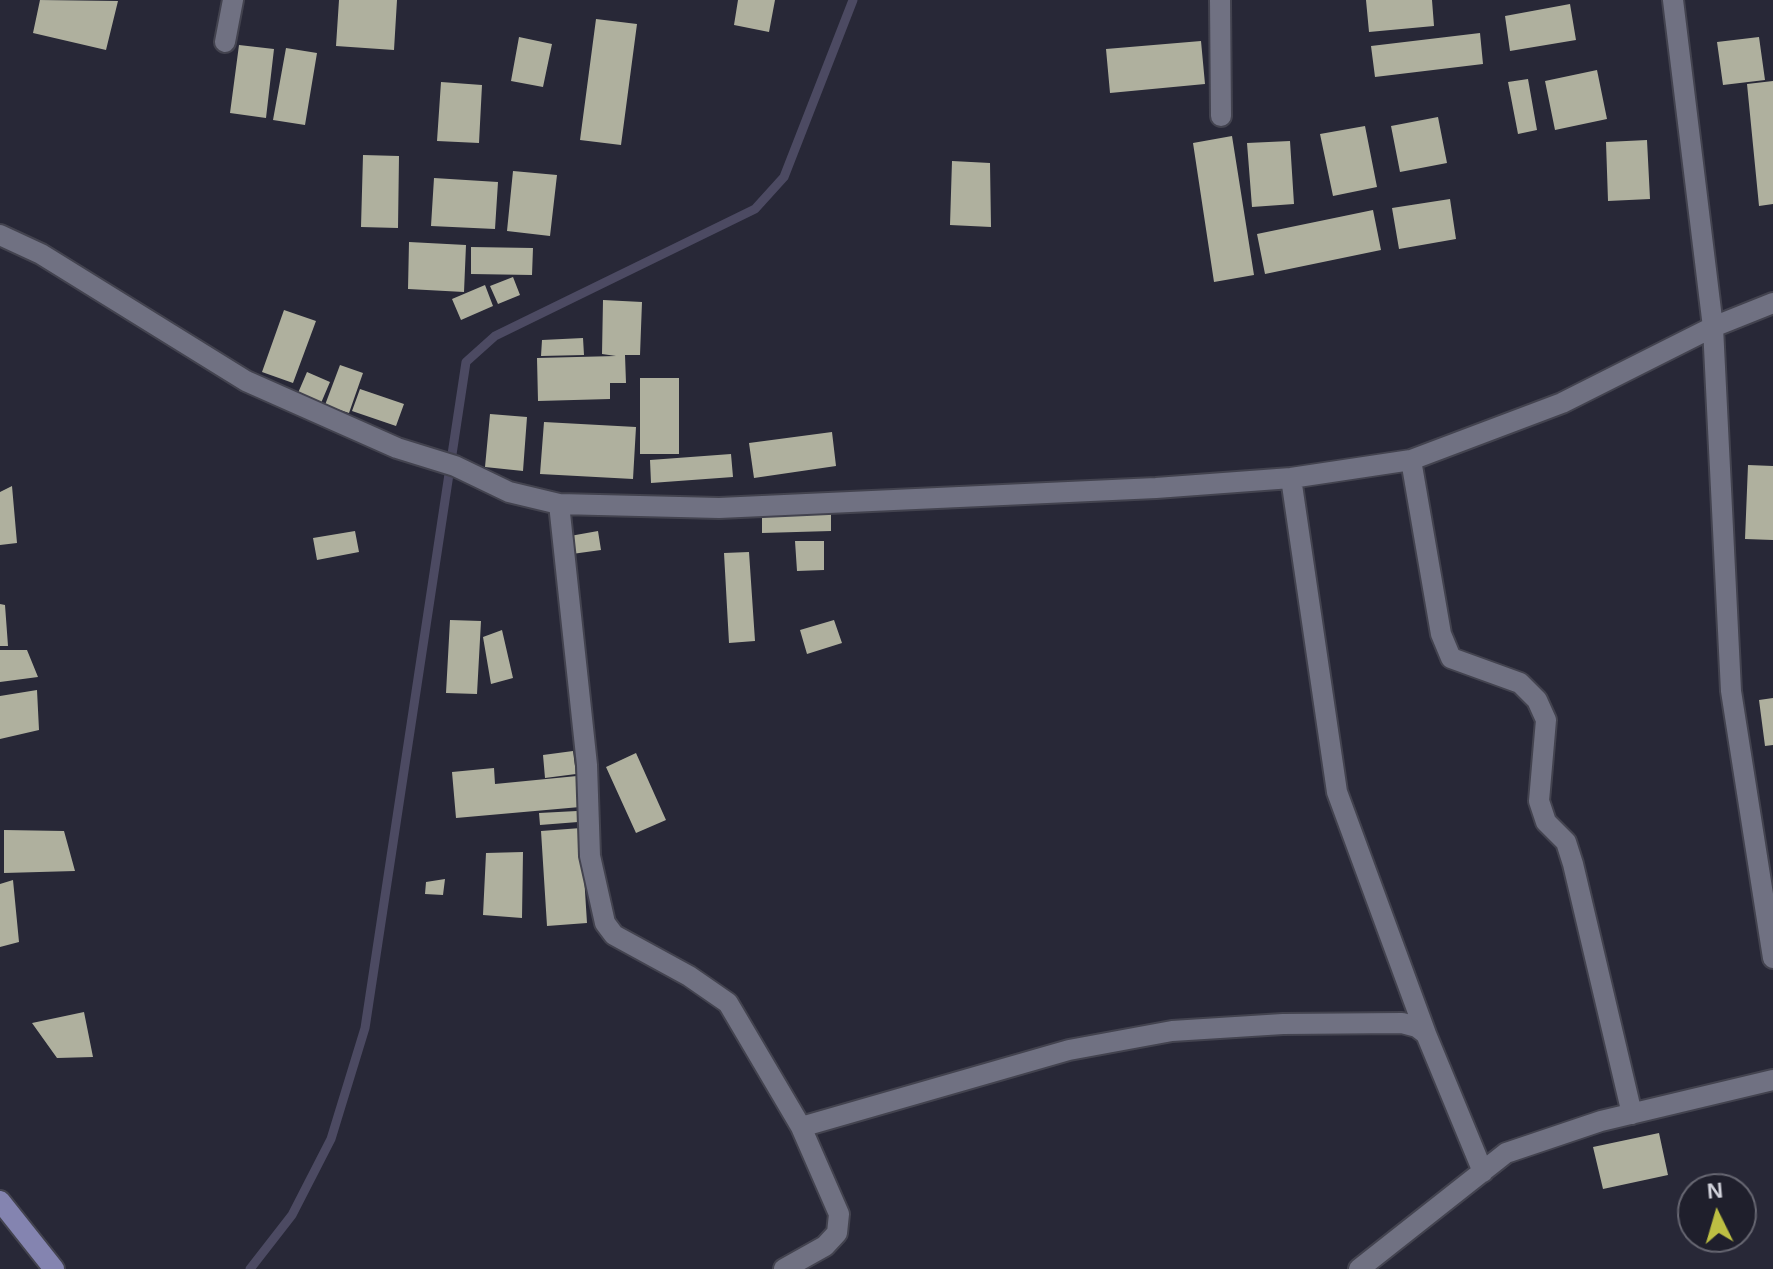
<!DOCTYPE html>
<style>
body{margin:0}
#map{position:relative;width:1773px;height:1269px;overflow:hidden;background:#282837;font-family:Helvetica,sans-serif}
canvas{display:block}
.north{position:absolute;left:1677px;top:1173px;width:80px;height:80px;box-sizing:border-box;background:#1f1f2c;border:2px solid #676772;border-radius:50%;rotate:355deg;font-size:22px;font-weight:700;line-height:32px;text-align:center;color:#d2d3dc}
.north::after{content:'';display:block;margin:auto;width:28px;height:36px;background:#bdbf43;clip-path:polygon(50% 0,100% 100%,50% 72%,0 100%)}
</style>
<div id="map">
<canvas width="1773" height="1269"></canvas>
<div class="north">N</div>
</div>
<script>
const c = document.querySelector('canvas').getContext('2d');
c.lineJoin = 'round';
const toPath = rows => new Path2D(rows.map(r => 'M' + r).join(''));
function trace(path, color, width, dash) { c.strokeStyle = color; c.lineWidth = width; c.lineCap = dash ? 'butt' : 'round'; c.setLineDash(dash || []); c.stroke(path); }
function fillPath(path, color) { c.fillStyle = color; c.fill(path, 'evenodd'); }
const stream = toPath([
 [250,1269,292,1215,331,1139,365,1028,466,362,495,336,755,209,784,177,853,0]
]);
const building = toPath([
 [40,0,118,1,106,50,33,33],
 [339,0,397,0,394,50,336,46],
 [738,0,775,0,769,32,734,25],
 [1366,0,1432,0,1434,26,1369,32],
 [1570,4,1576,40,1510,51,1505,16],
 [596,19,637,24,621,145,580,140],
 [1480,33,1483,64,1375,77,1371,46],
 [519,37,552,44,543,87,511,81],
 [1759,37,1765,80,1723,85,1717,42],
 [1201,41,1205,84,1110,93,1106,49],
 [239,45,274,49,266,118,230,113],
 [286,48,317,53,305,125,273,120],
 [1597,70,1607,119,1555,130,1545,81],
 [1528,79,1537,130,1518,134,1508,82],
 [1773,81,1773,204,1759,206,1747,84],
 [441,82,482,85,479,143,437,141],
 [1438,117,1447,163,1400,172,1391,126],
 [1365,126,1377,187,1333,196,1320,134],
 [1232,136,1254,275,1214,282,1193,143],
 [1647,140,1650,199,1608,201,1606,142],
 [1290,141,1294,204,1252,207,1247,143],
 [363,155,399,156,398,228,361,227],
 [952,161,990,163,991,227,950,225],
 [513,171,557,175,550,236,507,231],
 [434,178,498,182,495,229,431,226],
 [1450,199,1456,239,1399,249,1392,208],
 [1373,210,1381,250,1265,274,1257,234],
 [409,242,466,245,464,292,408,289],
 [471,247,533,248,532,275,471,274],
 [513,277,520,295,498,304,490,286],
 [485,285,493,306,461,320,452,299],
 [603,300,642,302,640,355,625,355,626,383,610,383,610,399,538,401,537,358,616,356,602,354],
 [284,310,316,321,293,383,262,372],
 [583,338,584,355,541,356,542,340],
 [340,365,363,373,349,413,325,405],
 [307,372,330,382,321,403,298,393],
 [640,378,679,378,679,454,640,454],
 [360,389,404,404,396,426,352,411],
 [490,414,527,417,523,471,485,467],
 [544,422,636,427,633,479,540,474],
 [832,432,836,466,754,478,749,443],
 [731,454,733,477,651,483,650,460],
 [1748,465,1773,466,1773,540,1745,539],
 [12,486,17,543,0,545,0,492],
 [831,513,831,531,762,533,762,516],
 [355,531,359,552,317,560,313,538],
 [598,531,601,550,572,554,570,536],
 [795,541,824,541,824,570,797,571],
 [749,552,755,641,729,643,724,553],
 [0,604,5,605,8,646,0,646],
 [450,620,481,621,477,694,446,693],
 [834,620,842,643,807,654,800,630],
 [502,630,513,678,491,684,483,637],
 [0,650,27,650,38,677,0,682],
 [37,690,39,730,0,739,0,696],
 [1773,698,1773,745,1765,746,1759,700],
 [573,751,576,774,545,778,543,755],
 [636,753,666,820,636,833,606,767],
 [494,768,495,784,577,776,580,807,456,818,452,772],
 [577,811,578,822,540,825,539,813],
 [581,828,587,923,547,926,541,831],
 [4,830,64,831,75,871,4,873],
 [523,852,522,918,483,915,486,853],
 [445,879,443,895,425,894,426,882],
 [13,880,19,942,0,947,0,884],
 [84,1012,93,1057,57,1058,32,1023],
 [1659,1133,1668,1175,1603,1189,1593,1147]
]);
const minor = toPath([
 [1220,0,1221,116],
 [1673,0,1713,327,1731,691,1773,958],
 [225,42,233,0],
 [0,235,41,254,246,381,397,448,455,466,509,492,559,504,719,508,1156,488,1291,478,1411,460,1562,403,1713,327,1773,303],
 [1411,460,1441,634,1451,658,1520,683,1537,700,1546,720,1539,801,1546,822,1566,842,1573,864,1632,1114],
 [1291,478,1337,792,1426,1034],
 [559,504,587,765,590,856,605,923,614,935,689,976,728,1003,801,1127,1069,1050,1172,1031,1283,1024,1402,1023,1417,1027,1426,1034,1483,1172],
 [784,1269,825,1246,837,1233,839,1214,801,1127],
 [1359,1269,1506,1153,1601,1121,1773,1080]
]);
const primary = toPath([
 [0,1201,54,1269]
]);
trace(stream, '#4c4a62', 9);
fillPath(building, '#afb09e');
trace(minor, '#43434f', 24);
trace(primary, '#43434f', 24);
trace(minor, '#707182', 20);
trace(primary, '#8484b0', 20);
</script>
